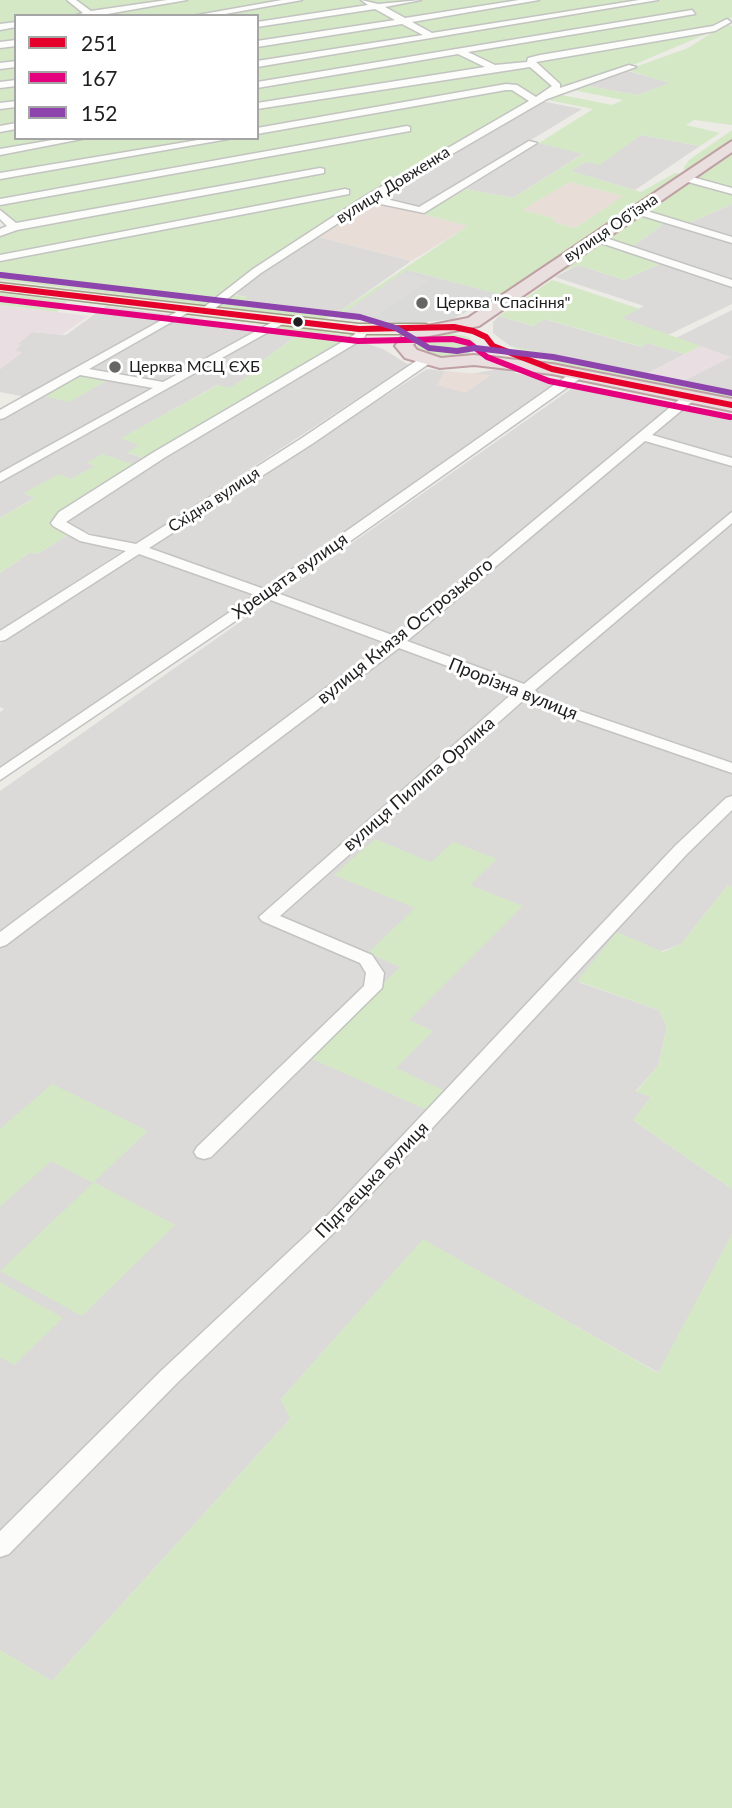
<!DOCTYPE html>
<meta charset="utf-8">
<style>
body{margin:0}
#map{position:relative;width:732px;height:1808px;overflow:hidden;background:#ecebe6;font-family:Lato,sans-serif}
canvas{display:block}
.legend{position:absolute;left:14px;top:14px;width:245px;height:126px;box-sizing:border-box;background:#fff;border:2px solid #a5a5a5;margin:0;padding:9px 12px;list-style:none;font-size:21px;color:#1e1e1e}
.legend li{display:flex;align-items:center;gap:14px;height:35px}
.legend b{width:35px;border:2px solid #a5a5a5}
</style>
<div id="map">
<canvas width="732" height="1808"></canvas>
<ul class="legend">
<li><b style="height:9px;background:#e4002b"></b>251</li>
<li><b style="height:9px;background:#e5007d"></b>167</li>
<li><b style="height:9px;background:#8e44ad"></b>152</li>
</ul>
</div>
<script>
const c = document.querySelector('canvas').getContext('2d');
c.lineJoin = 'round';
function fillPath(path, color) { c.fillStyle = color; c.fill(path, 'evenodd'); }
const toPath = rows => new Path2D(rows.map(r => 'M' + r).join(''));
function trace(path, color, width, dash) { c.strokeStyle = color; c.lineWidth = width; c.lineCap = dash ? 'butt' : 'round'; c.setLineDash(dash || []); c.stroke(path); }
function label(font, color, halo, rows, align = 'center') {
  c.font = font + ' Lato,sans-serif'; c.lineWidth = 6; c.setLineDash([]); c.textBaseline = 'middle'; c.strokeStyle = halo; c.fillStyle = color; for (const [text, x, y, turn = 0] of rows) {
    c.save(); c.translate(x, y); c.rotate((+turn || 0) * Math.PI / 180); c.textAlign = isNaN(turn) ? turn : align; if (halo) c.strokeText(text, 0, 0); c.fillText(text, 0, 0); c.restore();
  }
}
const residential = toPath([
 [628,71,671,83,638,95,588,86],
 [541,101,582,109,417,209,373,198],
 [641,135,700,146,635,190,570,171,585,162,614,153],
 [539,143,584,153,513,198,466,189],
 [732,204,732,238,687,224],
 [666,222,732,243,732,281,632,247],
 [315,236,411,261,339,312,244,300,247,297,236,295,261,272],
 [660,264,732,288,732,304,668,335,621,318,644,306,555,277,578,265,624,280],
 [106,306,172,315,26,397,0,392,0,369,21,353,15,351,17,344,32,332,66,335],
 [732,310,732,392,683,381,730,357,676,338],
 [182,316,199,318,196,321,260,330,161,384,124,378,142,364,109,357],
 [499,316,533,326,544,319,641,347,647,343,685,354,646,374,510,346,493,333,493,322],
 [266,330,299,334,251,369,257,371,229,389,217,385,122,438,140,445,128,453,149,460,138,466,88,463,96,466,71,479,59,475,25,494,36,497,0,518,0,480],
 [358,341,383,349,409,365,130,547,61,523,163,455],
 [427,369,445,371,442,379,499,369,556,383,477,441,262,589,147,549],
 [79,374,156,387,0,474,0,418],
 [578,384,732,416,732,887,728,885,681,944,578,982,659,1010,667,1027,658,1066,636,1091,651,1097,633,1120,732,1189,732,1234,659,1373,423,1240,281,1399,291,1418,52,1681,0,1650,0,791],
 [68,535,121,552,0,630,0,573,31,552,37,554],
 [137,554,255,596,0,773,0,712,4,709,0,707,0,644]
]);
const commercial = toPath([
 [570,182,624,196,575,228,552,222,554,218,521,210],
 [369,200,469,226,411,261,315,236],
 [445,371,491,375,465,393,437,385]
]);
const industrial = toPath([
 [0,305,89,316,61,335,32,332,18,344,21,345,15,351,22,352,0,369],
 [701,346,731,357,683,381,646,374]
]);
const religious = toPath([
 [407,270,500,294,453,319,416,323,341,319,345,312],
 [109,357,142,364,124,378,83,371]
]);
const grass = toPath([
 [0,0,732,0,732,17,709,33,621,70,532,99,442,152,206,305,0,280,0,235,20,228,0,208],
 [16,16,257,16,257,138,16,138],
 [725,24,732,26,732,125,694,120,686,125,720,133,700,146,641,135,600,165,585,162,571,171,641,192,675,173,683,174,506,296,408,270,345,312,322,319,216,306,230,295,248,297,245,300,339,312,468,226,423,214,466,189,513,198,583,154,539,143,593,109,548,100,562,95,612,105,623,100,573,90,588,86,638,95,669,83,627,70,688,48],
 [570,182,623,196,575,228,553,222,554,218,522,210],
 [732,130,732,139,689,170,683,169,689,160],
 [732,150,732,189,692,178],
 [687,181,732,193,732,204,687,224,644,211],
 [638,214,666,222,632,247,607,238],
 [597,243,660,264,624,280,578,265,552,276],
 [552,280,640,309,622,318,701,346,685,354,647,343,642,347,545,319,534,326,499,316],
 [0,293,67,301,57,312,0,305],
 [277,325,360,334,358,336,314,330,356,337,149,460,127,452,139,445,121,438,218,385,229,388,256,372,251,369,298,335,266,330,280,327],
 [444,333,466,336,474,341,476,347,468,354,447,358,417,349,417,340],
 [510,346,732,392,732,399,558,364],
 [84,375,109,379,70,402,38,395],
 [103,454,138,466,58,527,68,535,37,554,31,552,0,573,0,518,35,498,24,493,59,474,71,479,95,466,87,462],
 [375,839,431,862,453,842,497,859,470,885,523,906,409,1020,433,1031,396,1068,447,1092,429,1111,308,1057,400,967,368,953,415,908,334,875],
 [728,885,732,887,732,1189,633,1120,651,1097,636,1092,658,1066,667,1027,659,1010,577,981,617,932,663,952,681,944],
 [52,1084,148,1131,94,1182,175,1225,82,1316,0,1271,93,1183,51,1161,0,1207,0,1129],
 [732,1234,732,1808,0,1808,0,1650,52,1681,290,1419,281,1399,423,1239,658,1373],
 [0,1282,63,1318,14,1365,0,1357]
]);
const parking = toPath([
 [402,273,430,280,374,318,345,312]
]);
const minor = toPath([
 [67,0,76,0,91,11,167,0,187,0,96,16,74,16,83,13,67,0],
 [282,0,302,0,214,16,192,16,282,0],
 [361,0,378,4,421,0,385,7,405,18,519,0,539,0,412,22,432,33,639,0,658,0,257,67,257,61,423,35,402,24,257,47,257,41,395,20,375,9,257,27,257,22,368,5,361,0],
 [692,10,695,14,468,52,495,65,527,62,528,58,540,55,713,26,727,19,731,22,715,31,536,62,560,84,560,88,629,65,636,67,547,99,378,197,419,207,529,141,537,143,424,213,371,202,261,273,209,313,199,311,253,269,365,196,529,101,512,90,506,90,257,134,257,128,506,84,517,85,536,97,552,86,530,67,257,109,257,103,485,67,458,54,257,88,257,82,692,10],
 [16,22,16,27,0,30,0,24,16,22],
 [16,40,16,46,0,48,0,42,16,40],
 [16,61,16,67,0,69,0,63,16,61],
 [16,80,16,86,0,88,0,82,16,80],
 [16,101,16,107,0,109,0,103,16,101],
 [16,123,16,129,0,132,0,126,16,123],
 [407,126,410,127,410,131,0,205,0,199,407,126],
 [64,138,87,138,0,155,0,149,64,138],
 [210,138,234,138,0,179,0,173,210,138],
 [320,168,324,169,324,173,17,230,0,236,0,229,7,226,0,219,0,210,16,223,320,168],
 [685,175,732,188,732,194,681,180,680,178,685,175],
 [345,189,349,190,349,194,0,261,0,255,345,189],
 [637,208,732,237,732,243,633,213,632,211,637,208],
 [592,236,600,236,732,280,732,287,592,240,592,236],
 [187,306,191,307,191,311,89,369,163,382,278,319,288,321,0,482,0,473,153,388,80,375,4,418,0,419,0,410,187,306],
 [359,328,369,330,363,339,164,458,66,522,89,535,136,544,302,438,422,357,430,357,430,363,312,444,149,548,264,589,574,371,582,371,582,377,277,593,395,636,686,394,694,394,694,400,652,435,732,458,732,466,645,441,407,641,524,684,732,512,732,523,535,690,542,698,732,763,732,773,532,704,526,698,280,916,372,955,384,973,382,988,211,1157,204,1159,197,1157,194,1152,197,1147,364,986,366,973,360,963,262,921,259,917,515,691,399,648,6,945,0,947,0,932,386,643,268,599,0,780,0,768,255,595,139,554,5,640,0,641,0,631,126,551,80,541,53,526,51,523,59,512,154,452,354,335,359,328],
 [732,796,732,810,687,854,342,1225,178,1382,9,1554,0,1557,0,1531,162,1370,328,1215,675,846,726,798,732,796]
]);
const major = toPath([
 [0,283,359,324,426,324,434,329,426,334,359,334,0,291,0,283]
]);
const highway = toPath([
 [732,141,732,152,479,326,419,338,413,345,417,350,441,358,474,355,552,364,732,399,732,411,552,374,474,365,440,368,405,358,395,346,407,330,468,318,732,141]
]);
const bus1 = toPath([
 [0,287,359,329,454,327,473,331,486,337,493,346,552,369,732,405]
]);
const bus2 = toPath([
 [0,299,358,341,453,339,469,343,487,357,549,381,730,417]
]);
const bus3 = toPath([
 [1,275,360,317,396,328,429,348,457,351,475,348,553,357,732,393]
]);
const markers = [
 [422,303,7,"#666664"],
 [298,322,6,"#1e1e1e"],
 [115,367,7,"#666664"]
];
const farStreetnames = [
 ["вулиця Довженка",393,185,-32],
 ["вулиця Об’їзна",611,228,-34],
 ["Східна вулиця",214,500,-33]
];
const farPoinames = [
 ["Церква \"Спасіння\"",436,303],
 ["Церква МСЦ ЄХБ",129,367]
];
const streetNames = [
 ["Хрещата вулиця",290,576,-35],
 ["вулиця Князя Острозького",405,631,-39],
 ["Прорізна вулиця",513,689,22],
 ["вулиця Пилипа Орлика",419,784,-41],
 ["Підгаєцька вулиця",372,1180,-46]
];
fillPath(residential, '#dbdad8');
fillPath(commercial, '#e9ddd8');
fillPath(industrial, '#e9dfe3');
fillPath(religious, '#dadad8');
fillPath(grass, '#d4e8c6');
fillPath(parking, '#dddcda');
trace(minor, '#c3c3c1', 3);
trace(major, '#a19c84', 3);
trace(highway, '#bfa0a3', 4);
fillPath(minor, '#fcfcfb');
fillPath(major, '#f0ede4');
fillPath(highway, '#e9dfde');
trace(bus1, '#e4002b', 6);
trace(bus2, '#e5007d', 6);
trace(bus3, '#8e44ad', 6);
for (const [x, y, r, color] of markers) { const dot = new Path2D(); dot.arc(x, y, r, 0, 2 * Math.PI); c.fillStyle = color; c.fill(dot); trace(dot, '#fff', 2.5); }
label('16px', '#1e1e1e', '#fff', farStreetnames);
label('16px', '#1e1e1e', '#fff', farPoinames, 'left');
label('18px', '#1e1e1e', '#fff', streetNames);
</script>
